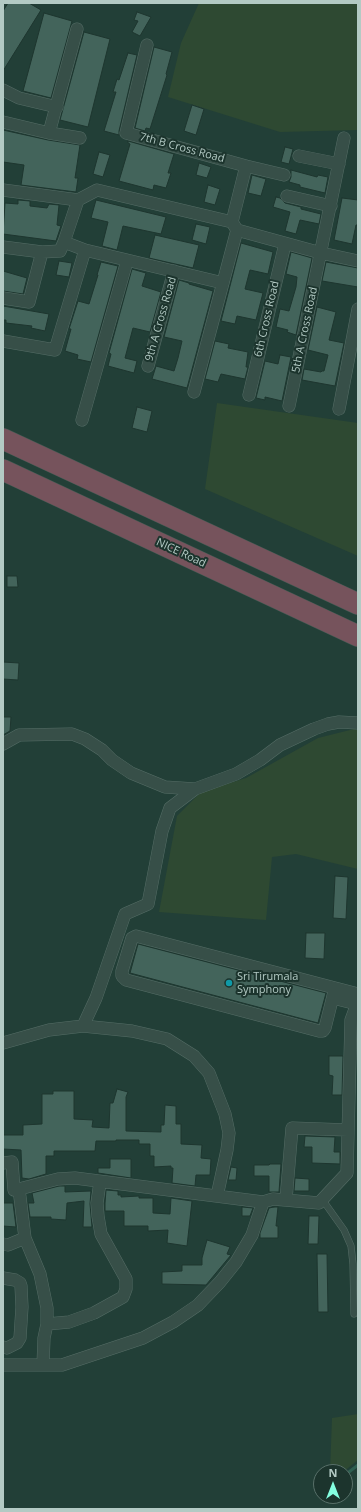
<!DOCTYPE html>
<style>
body{margin:0}
#map{position:relative;width:361px;height:1512px;overflow:hidden;background:#223f37;font-family:"Open Sans",sans-serif}
canvas{display:block}
.frame{position:absolute;inset:0;border:4px solid #b3cac4;pointer-events:none}
.north{position:absolute;left:313px;top:1464px;width:40px;height:40px;box-sizing:border-box;background:#1c342d;border:1px solid #587069;border-radius:50%;rotate:0deg;font-size:11px;font-weight:700;line-height:16px;text-align:center;color:#b3cac4}
.north::after{content:'';display:block;margin:auto;width:14px;height:18px;background:#84fee0;clip-path:polygon(50% 0,100% 100%,50% 72%,0 100%)}
</style>
<div id="map">
<canvas width="361" height="1512"></canvas>
<div class="frame"></div>
<div class="north">N</div>
</div>
<script>
const c = document.querySelector('canvas').getContext('2d');
c.lineJoin = 'round';
function fillPath(path, color) { c.fillStyle = color; c.fill(path, 'evenodd'); }
const toPath = rows => new Path2D(rows.map(r => 'M' + r).join(''));
function trace(path, color, width, dash) { c.strokeStyle = color; c.lineWidth = width; c.lineCap = dash ? 'butt' : 'round'; c.setLineDash(dash || []); c.stroke(path); }
function label(font, color, halo, rows, align = 'center') {
  c.font = font + ' "Open Sans",sans-serif'; c.lineWidth = 4; c.setLineDash([]); c.textBaseline = 'middle'; c.strokeStyle = halo; c.fillStyle = color; for (const [text, x, y, turn = 0] of rows) {
    c.save(); c.translate(x, y); c.rotate((+turn || 0) * Math.PI / 180); c.textAlign = isNaN(turn) ? turn : align; if (halo) c.strokeText(text, 0, 0); c.fillText(text, 0, 0); c.restore();
  }
}
const green = toPath([
 [199,3,358,3,358,130,280,132,168,97,181,43],
 [217,403,358,423,358,556,205,489],
 [354,729,358,730,358,869,296,854,272,857,266,920,159,912,177,816,201,792,246,778,318,738],
 [358,1414,358,1460,343,1472,330,1472,332,1418]
]);
const stream = toPath([
 [345,1475,358,1465]
]);
const building = toPath([
 [8,3,29,3,41,10,3,71,3,11,8,3],
 [137,12,151,17,140,36,132,32,138,21,134,20,137,12],
 [44,13,72,21,51,98,23,91,44,13],
 [84,32,110,39,88,127,60,120,84,32],
 [154,47,172,52,166,74,167,75,150,129,146,128,145,131,135,128,154,47],
 [128,53,137,55,119,131,119,135,104,131,116,92,113,92,117,79,119,80,128,53],
 [192,105,204,109,196,135,184,131,192,105],
 [3,130,48,140,80,145,75,178,78,178,76,192,21,185,24,165,3,162,3,130],
 [128,141,174,154,168,173,171,173,166,188,154,185,153,190,119,181,130,144,128,143,128,141],
 [285,147,293,149,289,164,281,162,285,147],
 [99,152,110,155,103,177,93,174,99,152],
 [199,163,211,167,207,178,196,175,199,163],
 [291,170,317,177,318,175,328,177,325,193,300,187,300,185,289,182,291,177,291,170],
 [252,175,266,179,261,196,248,193,252,175],
 [208,185,220,189,215,205,204,202,208,185],
 [276,197,280,198,285,203,301,207,301,209,321,214,319,224,300,220,296,234,285,231,290,212,273,207,276,197],
 [342,198,358,200,358,225,356,225,352,244,334,240,342,198],
 [18,200,30,201,30,206,47,208,49,204,59,205,57,225,61,226,56,241,3,234,5,203,18,204,18,200],
 [96,200,166,217,161,234,123,226,117,250,102,246,108,222,91,218,96,200],
 [196,224,210,227,206,244,192,240,196,224],
 [155,235,199,245,193,268,149,258,155,235],
 [241,243,273,252,268,274,250,270,245,289,263,293,256,320,237,316,235,324,221,321,241,243],
 [291,252,312,258,296,335,287,332,288,330,276,327,280,309,289,311,296,287,297,277,286,274,291,252],
 [59,261,72,263,69,277,56,275,59,261],
 [101,262,118,266,91,362,77,359,78,355,65,351,71,329,69,329,78,301,89,304,98,275,97,275,101,262],
 [326,262,358,268,358,287,322,281,326,262],
 [132,269,146,273,142,286,161,292,150,332,133,328,125,358,137,361,134,373,108,366,111,354,109,353,132,269],
 [3,271,27,278,23,294,3,291,3,271],
 [179,280,189,283,189,284,213,291,187,388,152,379,156,366,174,371,178,358,182,341,164,337,179,280],
 [3,306,49,314,45,331,31,328,32,326,6,323,6,320,3,320,3,306],
 [317,307,336,312,329,340,344,343,335,386,302,380,304,369,321,372,322,371,324,371,328,355,308,350,317,307],
 [215,341,229,344,228,348,248,352,246,367,248,367,245,379,221,374,218,382,205,379,215,341],
 [280,355,291,357,282,401,265,397,265,400,256,398,265,361,278,364,280,355],
 [137,407,152,411,147,432,132,428,137,407],
 [7,576,17,576,18,587,7,587,7,576],
 [3,662,19,663,18,680,3,679,3,662],
 [3,717,11,717,10,731,3,735,3,717],
 [335,876,348,877,346,919,333,918,335,876],
 [306,933,325,933,324,959,305,958,306,933],
 [138,944,326,993,318,1023,130,973,138,944],
 [329,1056,343,1056,342,1095,332,1095,333,1076,329,1075,329,1056],
 [117,1089,128,1092,126,1097,126,1131,161,1132,161,1125,164,1125,165,1105,176,1106,176,1124,181,1124,181,1144,202,1145,201,1158,211,1159,210,1175,196,1175,195,1186,172,1183,173,1168,171,1168,171,1166,154,1167,154,1156,150,1156,150,1144,139,1144,139,1140,116,1140,116,1141,96,1141,95,1151,54,1151,54,1156,46,1156,46,1174,29,1179,22,1178,21,1150,3,1149,3,1135,23,1135,23,1125,42,1124,42,1094,53,1094,53,1091,74,1091,74,1119,93,1120,92,1127,109,1128,110,1103,113,1103,117,1089],
 [305,1136,335,1137,334,1152,340,1152,340,1164,312,1163,312,1147,304,1147,305,1136],
 [110,1159,131,1159,131,1178,98,1173,98,1168,110,1168,110,1159],
 [270,1164,281,1164,279,1192,269,1192,269,1176,254,1176,254,1165,269,1165,270,1164],
 [231,1167,237,1168,236,1180,228,1180,231,1167],
 [295,1178,309,1179,309,1191,294,1191,295,1178],
 [59,1186,65,1186,65,1192,91,1191,90,1204,92,1227,83,1227,84,1201,67,1203,66,1220,51,1219,51,1217,30,1217,28,1203,34,1203,32,1193,59,1186],
 [106,1190,118,1191,118,1195,121,1195,121,1197,139,1196,139,1198,153,1198,153,1213,170,1214,171,1198,192,1201,187,1246,167,1243,168,1230,148,1231,148,1226,124,1226,124,1211,105,1211,105,1203,106,1190],
 [3,1203,13,1203,16,1227,3,1226,3,1203],
 [242,1207,253,1208,250,1216,242,1216,242,1207],
 [274,1207,278,1207,276,1226,278,1226,278,1238,260,1238,260,1233,269,1208,274,1207],
 [309,1216,319,1216,318,1244,308,1244,309,1216],
 [207,1240,230,1247,227,1254,231,1255,206,1285,162,1284,162,1272,182,1271,182,1265,202,1265,202,1258,207,1240],
 [317,1254,327,1254,328,1312,318,1312,317,1254]
]);
const service = toPath([
 [322,1199,344,1230,351,1246,353,1264,354,1314]
]);
const minor = toPath([
 [147,45,126,133,246,166,232,222],
 [3,90,19,98,57,107],
 [3,122,49,133,77,29],
 [49,133,80,138],
 [299,156,339,164],
 [246,166,284,175],
 [3,190,78,200],
 [287,196,331,206],
 [64,242,85,250,223,283],
 [3,247,42,252,60,251,64,242,78,200,97,190,232,222,237,230,321,253,358,261],
 [3,298,29,302,42,252],
 [3,341,55,350,85,250],
 [148,366,174,271],
 [194,392,237,230],
 [249,395,285,244],
 [289,406,344,138],
 [339,409,358,309],
 [82,420,127,261],
 [3,744,19,735,72,734,85,739,102,750,112,760,131,773,165,787,195,789,236,774,260,760,280,745,314,729,328,724,339,722,358,723],
 [335,988,325,1028,323,1031,319,1031,126,980,122,976,122,971,132,938,136,936,358,994],
 [333,998,357,1004],
 [83,1026,96,998,125,914,148,904,162,831,170,808,195,789],
 [3,1043,49,1030,83,1026,132,1031,167,1039,194,1056,209,1073,225,1114,229,1133,227,1150,217,1196],
 [3,1163,12,1162,14,1190,19,1189,25,1238,40,1274,47,1308,47,1324],
 [19,1189,58,1179,75,1178,263,1202,273,1199,319,1203,347,1173,351,1020,358,1001],
 [286,1200,292,1128,348,1130],
 [3,1244,8,1245,25,1238],
 [3,1278,15,1280,20,1283,21,1286,22,1307,20,1338,17,1343,7,1348,3,1347],
 [3,1365,62,1365,143,1338,173,1322,198,1305,220,1282,236,1262,252,1235,263,1202],
 [43,1365,44,1338,47,1324,69,1322,94,1313,123,1297,126,1289,126,1279,101,1234,98,1216,97,1203,100,1182]
]);
const motorway = toPath([
 [3,439,358,604],
 [3,470,358,636]
]);
const markers = [
 [229,983,4,"#0f9aa8"]
];
const streetNames = [
 ["7th B Cross Road",182,148,15],
 ["9th A Cross Road",161,319,-74],
 ["6th Cross Road",267,319,-77],
 ["5th A Cross Road",305,330,-78],
 ["NICE Road",181,553,25]
];
const poiNames = [
 ["Sri Tirumala",237,977],
 ["Symphony",237,990]
];
fillPath(green, '#2e4932');
trace(stream, '#2e5f51', 3);
fillPath(building, '#43645b');
trace(building, '#1e362f', 1);
trace(service, '#556d66', 7);
trace(minor, '#556d66', 13);
trace(motorway, '#425a53', 22);
trace(service, '#374f48', 6);
trace(minor, '#374f48', 12);
trace(motorway, '#76535c', 21);
for (const [x, y, r, color] of markers) { const dot = new Path2D(); dot.arc(x, y, r, 0, 2 * Math.PI); c.fillStyle = color; c.fill(dot); trace(dot, '#1c342d', 1.5); }
label('11px', '#b3cac4', '#1c342d', streetNames);
label('11px', '#b3cac4', '#1c342d', poiNames, 'left');
</script>
